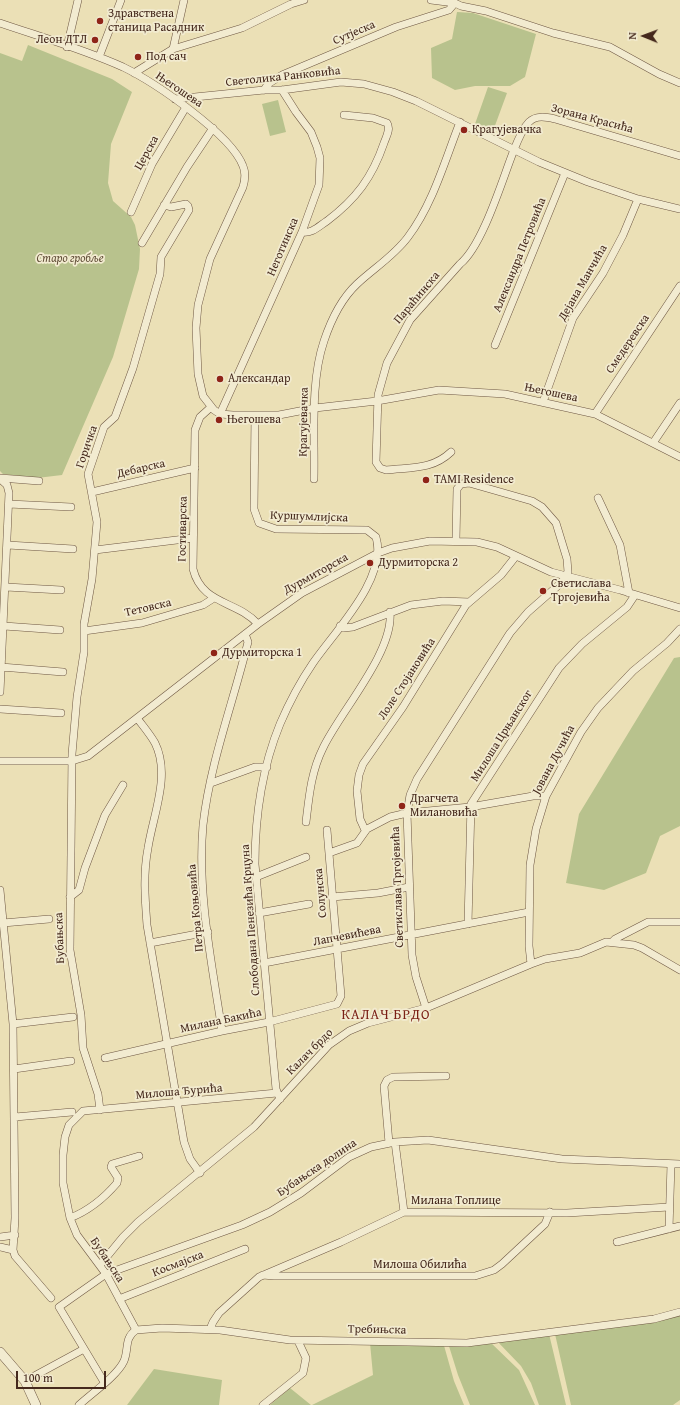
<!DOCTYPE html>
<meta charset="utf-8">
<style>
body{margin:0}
#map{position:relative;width:680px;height:1405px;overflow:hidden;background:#ebe0b6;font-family:"Gentium Book Plus",serif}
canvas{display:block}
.north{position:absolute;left:624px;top:16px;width:40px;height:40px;-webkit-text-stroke:3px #f2ebd0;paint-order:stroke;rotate:271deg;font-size:11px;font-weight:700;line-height:16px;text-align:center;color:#45291d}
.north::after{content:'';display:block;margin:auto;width:14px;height:18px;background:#45291d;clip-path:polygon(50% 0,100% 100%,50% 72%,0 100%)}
.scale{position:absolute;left:16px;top:1371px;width:90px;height:18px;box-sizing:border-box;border:2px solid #45291d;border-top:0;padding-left:5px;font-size:12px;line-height:14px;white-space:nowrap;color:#45291d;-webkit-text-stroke:3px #f2ebd0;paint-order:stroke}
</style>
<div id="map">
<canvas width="680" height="1405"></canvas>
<div class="north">N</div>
<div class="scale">100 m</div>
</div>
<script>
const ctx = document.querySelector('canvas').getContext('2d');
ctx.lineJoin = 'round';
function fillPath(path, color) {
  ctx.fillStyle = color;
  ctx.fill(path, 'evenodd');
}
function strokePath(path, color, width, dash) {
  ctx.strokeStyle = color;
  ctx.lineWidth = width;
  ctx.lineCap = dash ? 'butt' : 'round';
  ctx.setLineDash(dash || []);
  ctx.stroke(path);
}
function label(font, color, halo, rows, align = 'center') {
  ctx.font = font + ' "Gentium Book Plus",serif';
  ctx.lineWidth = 3.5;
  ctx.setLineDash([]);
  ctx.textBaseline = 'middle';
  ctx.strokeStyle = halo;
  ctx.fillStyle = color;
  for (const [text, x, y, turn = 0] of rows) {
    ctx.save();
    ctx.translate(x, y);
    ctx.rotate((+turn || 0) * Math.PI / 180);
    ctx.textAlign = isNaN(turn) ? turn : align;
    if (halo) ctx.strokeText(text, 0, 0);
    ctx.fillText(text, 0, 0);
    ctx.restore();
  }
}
const green = new Path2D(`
 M457,12l16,1 63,21 -11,43 -15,9h-35l-20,4 -23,-12 -1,-30 21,-9z
 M28,45l84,34 20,13 -21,52 -3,39 5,18 18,16 4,8 5,24 -1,20 -26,88 -51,118 -25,3 -34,-4 -3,-3v-418l22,8z
 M488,87l19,6 -14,38 -18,-7z
 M278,100l8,32 -16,4 -8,-32z
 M680,657v169l-20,10 -14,37 -42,17 -38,-7 13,-69 95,-156z
 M680,1316v84l-7,5h-102l-16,-71z
 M549,1334l17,71h-27l-8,-22 -10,-17 -25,-26z
 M489,1341l30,29 16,35h-65l-12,-30 -10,-32z
 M443,1342l11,39 10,24h-152l61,-30 -3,-32z
 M154,1369l68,11 -3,25h-92z
 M290,1388l21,17h-41z`);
const minor = new Path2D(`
 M431,0l24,3 6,3 25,5 67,22 57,14 49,27 21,9
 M0,23c41,14 83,26 123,44 31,15 108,67 120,99 3,7 2,14 0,21l-33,72 -12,46 -2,23 2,46 5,22 11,14 6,4 13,1h46l36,-7 62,-7 62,-11 66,4 90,20 85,43
 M67,47l11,-47
 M173,49l11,-49
 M99,57l22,-57
 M134,73l39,-24 69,-21 49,-24 13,-4
 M264,90l4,-6 14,-9 114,-48 53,-17 6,-7
 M175,99l89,-9h18l59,-8 23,2 29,8 23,9 123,61 49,20 50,17 42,10
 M131,212l21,-48 34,-57
 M302,232c10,2 17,-6 25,-11 29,-22 45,-43 57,-78 2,-6 7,-14 3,-20l-14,-5 -29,-3
 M142,243l45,-76 26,-39
 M495,345l70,-172
 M543,402l30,-84 30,-45 20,-38 15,-36
 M210,408l-10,9 -5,13 -2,139c9,36 43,31 65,55
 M220,414l82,-182 17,-47 1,-27 -3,-11 -6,-15 -15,-20 -14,-22
 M595,414l85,-128
 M255,415l-1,94 5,14 17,6 91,1 9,7c12,41 -41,94 -63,126 -13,19 -24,40 -33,61 -18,44 -25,93 -25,140l21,225 4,10
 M653,443l27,-40
 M451,452c-19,18 -40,15 -65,18l-6,-2 -4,-6 2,-67 9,-32 23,-43 50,-56c22,-18 41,-80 52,-109 4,-10 9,-25 17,-33 7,-7 17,-5 26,-3l125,37
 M0,478l39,3
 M0,479l7,6 2,8 -9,199
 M314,479c1,-43 -4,-97 10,-138 7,-21 17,-42 33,-57 17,-16 37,-28 51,-47 25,-33 37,-77 52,-115
 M92,492l103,-24
 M598,498l22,47 9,48
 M9,504l62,3
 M8,545l65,4
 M95,550l98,-12
 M6,587l55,3
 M4,626l56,4
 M340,626l4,2 9,-1 58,-22 32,-4 26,1
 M84,631l58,-8 61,-18 11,-7
 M1,667l62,5
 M0,709l61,4
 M137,718c6,8 13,16 18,25 16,32 -2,72 -7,105 -5,26 -3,51 -1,77l37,217 6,17 10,14
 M0,761h72l16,-5 170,-132 44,-31 76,-40 14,-5 38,-7 47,1 20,5 54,25 69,18 60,18
 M211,783l44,-16h12
 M306,822c3,-25 5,-50 17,-74 17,-36 71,-96 67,-136
 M365,830l-5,-11 -3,-28 2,-16 4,-11 40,-57 63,-102 35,-30 15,-19
 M329,853l28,-10 10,-14 23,-12 17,-4 63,-6 63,-11h13
 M256,877l50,-20
 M0,890l13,134 2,194 -2,32 2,6 36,42
 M70,897l9,-7 6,-22 20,-53 18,-30
 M332,897l46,-4 31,-6
 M259,913l50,-9
 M3,923l46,-4
 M468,924l3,-120 88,-136 23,-24 45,-37 8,-12
 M612,942l3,-3 33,-17h32
 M150,943l58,-11
 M264,963l265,-51
 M531,964l-2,-18 1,-81 6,-36 10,-33 35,-64 17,-24 35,-37 34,-28 13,-14
 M426,1008l-10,-31 -4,-22 -5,-142 3,-18 7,-16 93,-146 18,-21 33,-29 7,-11 -1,-13 -11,-36 -14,-16 -10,-6 -63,-18 -8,1 -4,5 -1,51
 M13,1024l60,-7
 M222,1031c-10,-67 -25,-138 -19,-206 7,-62 30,-122 45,-183l-3,-8
 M105,1058l117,-27 47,-9 68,-18 4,-8 -14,-166
 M14,1069l57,-8
 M100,1110l-2,-16 -15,-46 -2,-33 -11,-65 2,-196 5,-57 7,-45v-28l8,-45 5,-57 -9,-48 16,-47 11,-10 18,-49 27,-94 1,-17 28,-47 -1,-4 -2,-2 -15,3 -7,-2
 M15,1117l57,-5
 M395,1142l9,70
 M389,1143l-5,-57 3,-6 6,-3 53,-1
 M70,1218c18,-7 35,-21 47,-35l1,-5 -7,-11 1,-3 27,-8
 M669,1229l2,-65
 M0,1237l15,-2
 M617,1242l63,-16
 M0,1247l13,3
 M100,1265l23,-28 15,-15 116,-95 75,-82 20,-14 19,-8 58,-15 105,-44 14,-5 35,-6 26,-11 28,3 8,3 38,22
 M263,1275l11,1h201l19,-6 8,-6 43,-40 5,-12
 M119,1299l126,-50
 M210,1329l3,-7 6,-9 40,-36 82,-35 63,-30 163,1 102,-6
 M136,1330l-30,-56 -29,-39 -7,-17 -7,-35v-28l2,-18 4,-12 14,-14 194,-18
 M25,1381l59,-32
 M104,1382l-45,-75 47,-33 136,-49 28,-13 31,-19 48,-36 22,-10 24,-5 33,-2 134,19 118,5
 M79,1405c13,-12 38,-29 45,-44 5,-12 0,-23 12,-31l26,-2 58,2 70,10 177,3 187,-24 26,-7
 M263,1405l40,-32 3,-15 -8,-17`);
const tertiary = new Path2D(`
 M0,1352l25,29 11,24`);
const markers = [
 [100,21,4,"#8f2418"],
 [95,40,4,"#8f2418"],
 [138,57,4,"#8f2418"],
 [464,130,4,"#8f2418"],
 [220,379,4,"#8f2418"],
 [219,420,4,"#8f2418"],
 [426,480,4,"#8f2418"],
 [370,563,4,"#8f2418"],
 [543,591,4,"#8f2418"],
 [214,653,4,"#8f2418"],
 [402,806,4,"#8f2418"]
];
const poiNames = [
 ["Здравствена",108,14],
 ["станица Расадник",108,28],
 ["Леон ДТЛ",87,40,"right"],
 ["Под сач",146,57],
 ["Крагујевачка",472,130],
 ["Александар",228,379],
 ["Његошева",227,420],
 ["TAMI Residence",434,480],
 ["Дурмиторска 2",378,563],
 ["Светислава",551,584],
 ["Тргојевића",551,598],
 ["Дурмиторска 1",222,653],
 ["Драгчета",410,799],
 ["Милановића",410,813]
];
const streetNames = [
 ["Сутјеска",354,33,-23],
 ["Светолика Ранковића",283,77,-6],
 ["Његошева",179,90,34],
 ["Зорана Красића",592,119,15],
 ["Церска",147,153,-61],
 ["Неготинска",283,247,-67],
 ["Александра Петровића",520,255,-68],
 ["Дејана Манчића",583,283,-60],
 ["Параћинска",417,298,-50],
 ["Смедеревска",628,344,-56],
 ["Његошева",551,393,12],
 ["Крагујевачка",304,422,-89],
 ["Горичка",87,447,-71],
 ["Дебарска",141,469,-13],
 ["Куршумлијска",309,517,2],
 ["Гостиварска",183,529,-89],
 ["Дурмиторска",316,574,-29],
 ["Тетовска",148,608,-13],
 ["Лоле Стојановића",407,679,-57],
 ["Милоша Црњанског",502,736,-58],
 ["Јована Дучића",554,760,-62],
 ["Светислава Тргојевића",398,887,-92],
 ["Солунска",321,893,-95],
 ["Петра Коњовића",196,908,-95],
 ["Слободана Пенезића Крцуна",251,920,-94],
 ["Лапчевићева",347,936,-11],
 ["Бубањска",60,938,-92],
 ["Милана Бакића",221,1021,-12],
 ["Калач брдо",310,1052,-45],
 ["Милоша Ђурића",179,1092,-5],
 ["Бубањска долина",317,1168,-34],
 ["Милана Топлице",456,1201],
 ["Бубањска",107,1260,56],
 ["Космајска",178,1264,-21],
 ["Милоша Обилића",420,1265],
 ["Требињска",377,1330,1]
];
const parkNames = [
 ["Старо гробље",70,259]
];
const quarterNames = [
 ["КАЛАЧ БРДО",386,1015]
];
fillPath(green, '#b8c28d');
strokePath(minor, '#6e5743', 8);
strokePath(tertiary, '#6e5743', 10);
strokePath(minor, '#f2ebd0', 7);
strokePath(tertiary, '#f2ebd0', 9);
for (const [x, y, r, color] of markers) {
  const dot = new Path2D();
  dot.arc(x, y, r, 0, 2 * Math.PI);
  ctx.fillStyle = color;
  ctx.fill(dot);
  strokePath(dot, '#f2ebd0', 1.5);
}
label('12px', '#45291d', '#f2ebd0', poiNames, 'left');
label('12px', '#45291d', '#f2ebd0', streetNames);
label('italic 12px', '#624f39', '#f2ebd0', parkNames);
ctx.letterSpacing = '1px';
label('14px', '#7a1f14', '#f2ebd0', quarterNames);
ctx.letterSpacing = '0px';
</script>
